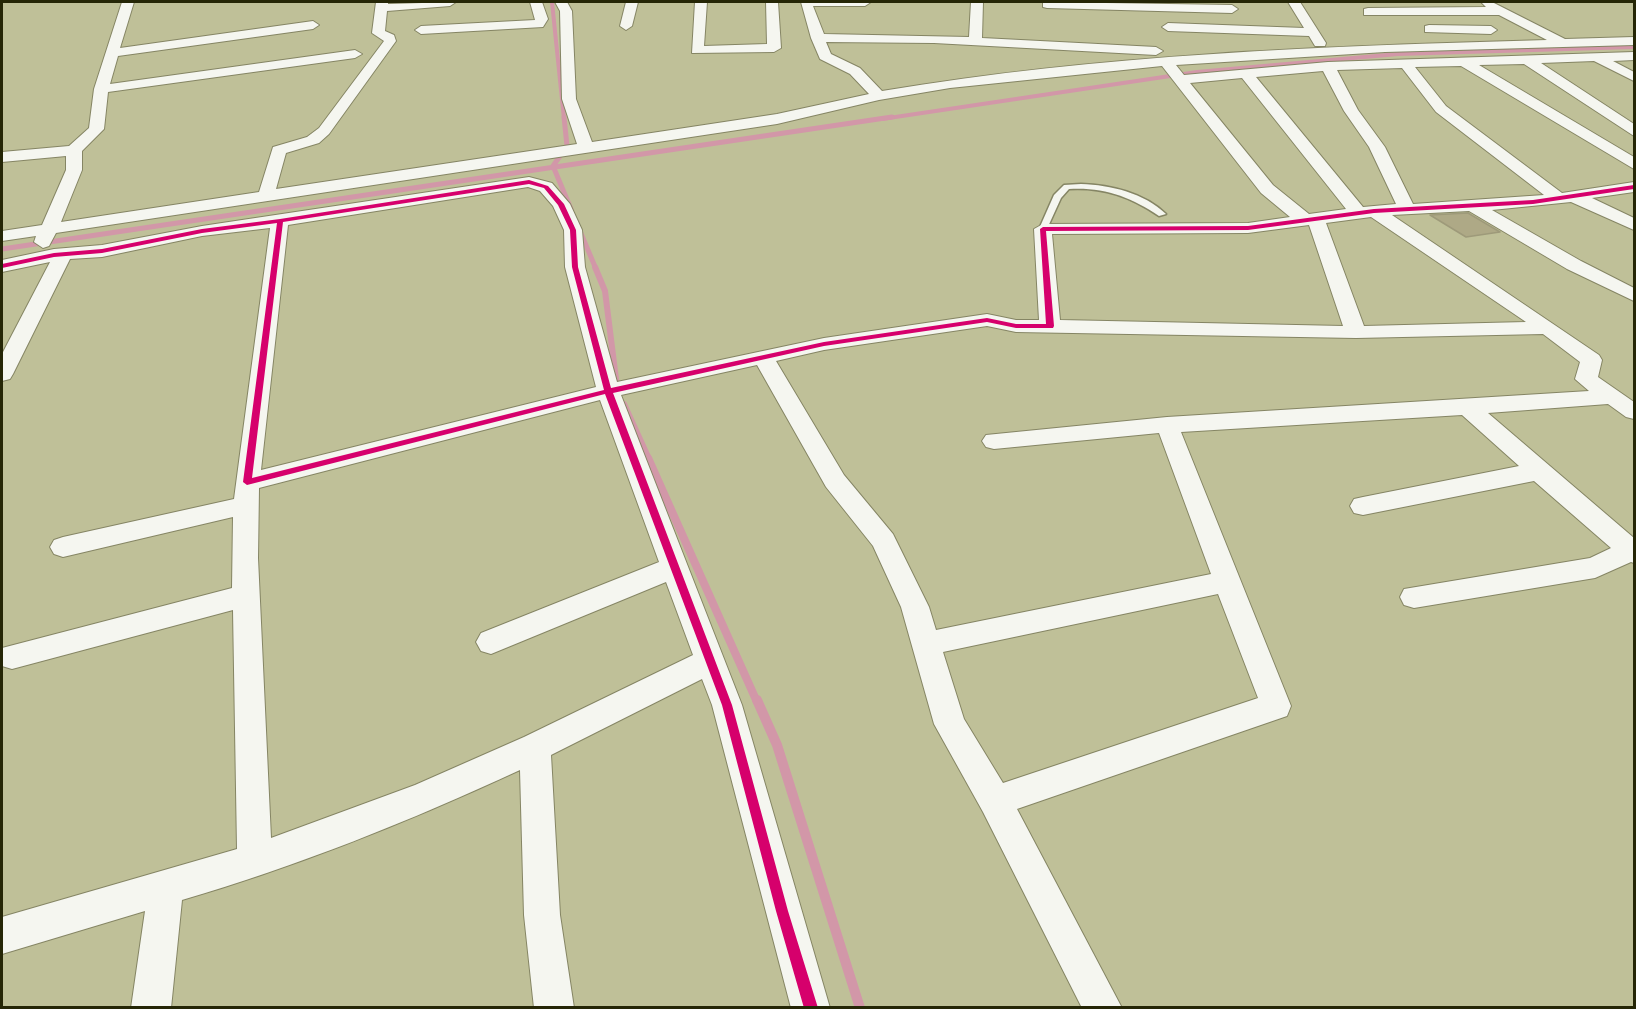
<!DOCTYPE html>
<style>
body{margin:0}
#map{position:relative;width:1636px;height:1009px;overflow:hidden;background:#bfc098;font-family:Poppins,sans-serif}
canvas{display:block}
.frame{position:absolute;inset:0;border:3px solid #252606;pointer-events:none}
</style>
<div id="map">
<canvas width="1636" height="1009"></canvas>
<div class="frame"></div>
</div>
<script>
const ctx = document.querySelector('canvas').getContext('2d');
ctx.lineJoin = 'round';
function strokePath(path, color, width, dash) {
  ctx.strokeStyle = color;
  ctx.lineWidth = width;
  ctx.lineCap = dash ? 'butt' : 'round';
  ctx.setLineDash(dash || []);
  ctx.stroke(path);
}
function fillPath(path, color) {
  ctx.fillStyle = color;
  ctx.fill(path, 'evenodd');
}
const streamFar4 = new Path2D(`
 M552,2l12,117
 M882,119l315,-47 201,-18 236,-7`);
const streamFar3 = new Path2D(`
 M553,166l14,-20 -3,-29
 M553,166l18,43
 M580,231l16,38
 M2,249l890,-132`);
const streamFar2 = new Path2D(`
 M595,267l10,24 12,96
 M624,404l25,55`);
const streamFar1 = new Path2D(`
 M648,458l109,244`);
const stream = new Path2D(`
 M757,700l20,45 83,263`);
const building = new Path2D(`
 M1468,213l32,19 -34,5 -36,-22z`);
const service = new Path2D(`
 M1081,184c30,1 63,9 85,30l-7,2c-28,-19 -55,-29 -90,-27l-8,9 -15,33h-6l-1,-2 15,-34 10,-10z`);
const minor = new Path2D(`
 M122,2h12l-14,46 193,-27 6,4 -6,4 -195,27 -8,28 245,-34 7,4 -7,4 -247,34 -4,37 -22,22v19l-21,52 198,-30 14,-45 34,-10 12,-9 65,-87 -12,-8 4,-31h12v2l68,-2 -6,4 -63,5 -2,20 9,4 2,6 -67,93 -10,9 -33,10 -10,36 301,-45 -15,-45 -2,-88 -5,-9h12l5,9 4,88 16,43 185,-28 92,-20 -19,-20 -30,-15 -9,-21 -10,-36h70l-6,4h-52l11,28 145,3 2,-35h12l-1,36 174,9 7,4 -7,4 -222,-12 -108,-1 5,12 29,14 22,23c219,-37 443,-45 665,-51l-48,-25h-135v-6l4,-1 118,-1 -5,-5h11l73,37 69,-2v8l-249,7 -209,13 8,10 144,-13 306,-10v8l-21,1 21,11v9l-40,-20 -53,2 93,61v12l-110,-72 -45,1 155,92v12l-173,-103 -46,1 31,39 116,87 72,-11v10l-42,6 42,20v12l-63,-28 -79,8 89,51 53,27v13l-67,-32 -98,-58 -77,4 207,140 3,5 -4,17 36,25v17l-8,-2 -18,-13 -120,9 146,125v25l-3,-1 -36,16 -181,30 -10,-3 -4,-8 4,-8 186,-31 21,-10 -77,-67 -171,34 -9,-2 -4,-7 4,-7 9,-2 156,-31 -57,-51 -281,17 110,274 -4,10 -270,93 105,199h-40l-99,-196 -49,-88 -33,-117 -28,-61 -47,-59 -69,-122 -136,30 121,310 88,303h-39l-79,-303 -10,-26 -151,76 9,160 14,93h-40l-10,-93 -4,-145c-110,51 -222,96 -338,130l-11,108h-40l14,-97 -143,43v-37l235,-68 -4,-239 -221,59 -10,-3v-18l230,-60 1,-71 -170,40 -9,-3 -4,-7 4,-7 9,-3 171,-38 36,-271 -68,8 -100,21 -32,2 -57,115 -3,5 -8,2v-27l48,-92 -48,10v-12l52,-11 48,-4 100,-19 327,-49 23,6 18,21 12,26 3,37 32,115 207,-44 163,-24 29,6h23l-5,-91 9,-5 205,-1 42,-6 -29,-24 -99,-127 -212,22 -71,12 -102,24 -721,109 -7,13 -6,2 -9,-6 2,-6 -34,5v-10l40,-6 24,-55v-14l-64,6v-10l67,-6 20,-18 5,-39zM1402,68l34,44 108,83 -131,9 -28,-57 -27,-37 -21,-40zM1323,71l21,40 25,36 27,57 -33,3 -107,-130zM1242,78l104,131 -37,5 -36,-29 -83,-102zM528,187l12,4 13,15 11,24 1,37 31,120 -335,83 27,-245zM1371,217l155,105 -162,4 -38,-103zM1309,225l34,101 -283,-6 -8,-86 196,-1zM987,326l29,6 340,6 187,-4 37,28 -5,17 14,12 -422,26 -181,18 -4,6 4,6 8,2 165,-16 52,141 -275,56 -7,-23 -36,-73 -49,-59 -68,-114 48,-11zM600,400l59,162 -178,71 -5,9 5,9 10,3 175,-72 27,73 -169,82 -109,48 -144,53 -13,-280 1,-70zM1218,594l40,104 -255,85 -39,-64 -21,-67z
 M530,2h12l6,17 -5,8 -122,7 -6,-4 6,-4 114,-6z
 M626,2h12l-6,24 -6,4 -6,-4z
 M695,2h12l-3,44 63,-2 -1,-42h12l3,46 -7,4 -82,1z
 M1043,2l189,3 6,4 -6,4 -185,-5 -4,-1z
 M1288,2h12l26,41 -1,3h-10l-6,-10 -141,-5 -6,-4 6,-4 136,5z
 M1429,25l62,1 6,4 -6,4 -66,-2v-6z`);
const cycleway = new Path2D(`
 M529,180l19,6 16,18 12,26 2,37 33,121 213,-46 163,-24 29,6h30l-6,-95 3,-2 205,-1 126,-17 159,-9 101,-15v4l-101,15 -159,9 -126,17 -202,1 8,95 -1,2h-37l-29,-6 -163,24 -211,47 119,312 56,206 30,97h-14l-28,-97 -54,-206 -117,-311 -358,91 -4,-3 34,-259 -75,10 -100,20 -48,4 -52,11v-4l52,-11 48,-4 100,-20 78,-10zM529,184l15,4 14,17 12,25 2,37 32,123 -352,88 31,-256z`);
strokePath(streamFar4, '#d297a8', 4);
strokePath(streamFar3, '#d297a8', 5);
strokePath(streamFar2, '#d297a8', 6);
strokePath(streamFar1, '#d297a8', 8);
strokePath(stream, '#d297a8', 10);
fillPath(building, '#aea986');
strokePath(building, '#9e9a7a', 1.5);
strokePath(service, '#858564', 3);
strokePath(minor, '#858564', 2);
fillPath(service, '#f5f6f0');
fillPath(minor, '#f5f6f0');
fillPath(cycleway, '#d6006c');
</script>
